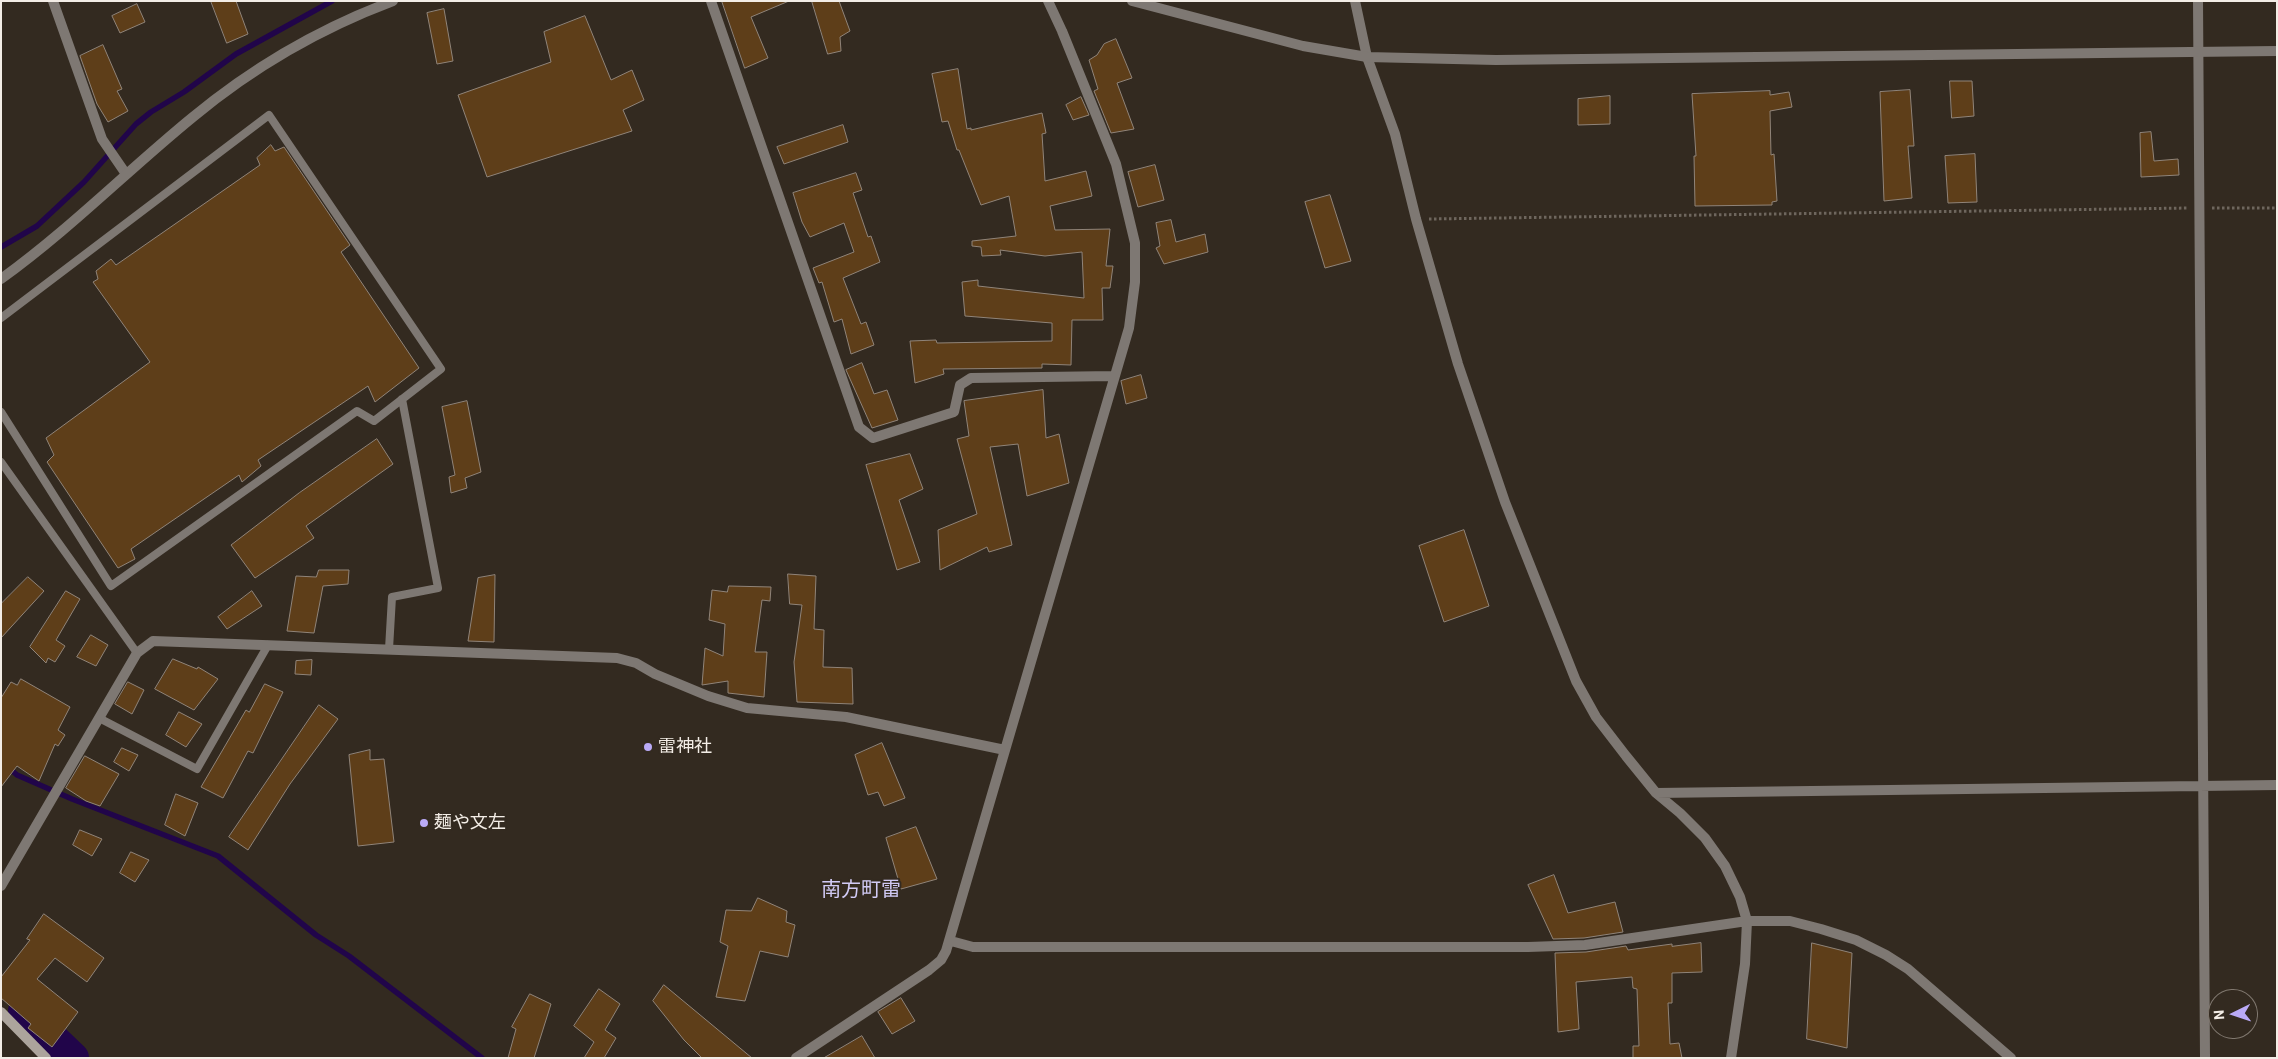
<!DOCTYPE html>
<meta charset="utf-8">
<style>
body{margin:0}
#map{position:relative;width:2278px;height:1059px;overflow:hidden;background:#332a20;font-family:Roboto,sans-serif}
canvas{display:block}
.frame{position:absolute;inset:0;border:2px solid #f3ede6;pointer-events:none}
.north{position:absolute;left:2208px;top:989px;width:50px;height:50px;box-sizing:border-box;background:#332a20;border:1px solid #80786f;border-radius:50%;rotate:266deg;font-size:14px;font-weight:700;line-height:20px;text-align:center;color:#f3ede6}
.north::after{content:'';display:block;margin:auto;width:18px;height:22px;background:#baaaf6;clip-path:polygon(50% 0,100% 100%,50% 72%,0 100%)}
</style>
<div id="map">
<canvas width="2278" height="1059"></canvas>
<div class="frame"></div>
<div class="north">N</div>
</div>
<script>
const ctx = document.querySelector('canvas').getContext('2d');
ctx.lineJoin = 'round';
function strokePath(path, color, width, dash) {
  ctx.strokeStyle = color;
  ctx.lineWidth = width;
  ctx.lineCap = dash ? 'butt' : 'round';
  ctx.setLineDash(dash || []);
  ctx.stroke(path);
}
function fillPath(path, color) {
  ctx.fillStyle = color;
  ctx.fill(path, 'evenodd');
}
function label(font, color, halo, rows, align = 'center') {
  ctx.font = font + ' Roboto,"Noto Sans JP",sans-serif';
  ctx.lineWidth = 4;
  ctx.setLineDash([]);
  ctx.textBaseline = 'middle';
  ctx.strokeStyle = halo;
  ctx.fillStyle = color;
  for (const [text, x, y, turn = 0] of rows) {
    ctx.save();
    ctx.translate(x, y);
    ctx.rotate((+turn || 0) * Math.PI / 180);
    ctx.textAlign = isNaN(turn) ? turn : align;
    if (halo) ctx.strokeText(text, 0, 0);
    ctx.fillText(text, 0, 0);
    ctx.restore();
  }
}
const stream = new Path2D(`
 M1,247l36,-21 47,-44 52,-58 15,-12 33,-20 52,-38 96,-53
 M9,768l8,7 55,24 146,57 98,79 33,21 133,102`);
const river = new Path2D(`
 M24,1011l49,47`);
const building = new Path2D(`
 M211,1h25l12,33 -21,9z
 M722,1h67l-38,16 17,41 -23,10z
 M812,1h27l11,30 -10,6 1,14 -13,3z
 M137,4l8,18 -25,11 -8,-17z
 M444,9l9,52 -16,3 -10,-51z
 M585,16l26,64 21,-10 12,30 -21,10 9,21 -145,46 -29,-82 93,-33 -7,-30z
 M1116,39l16,39 -15,5 17,46 -23,4 -17,-42 4,-2 -9,-29 8,-5 7,-11z
 M103,45l19,44 -5,2 11,20 -20,11 -11,-18 -17,-48z
 M958,69l9,60 4,-1v2l71,-17 4,20 -4,1 3,47 41,-10 6,25 -42,10 5,24 55,-1 -4,37h7l-3,22h-8l1,32h-31l-1,45 -29,-1v4l-99,1 1,5 -29,9 -5,-42 26,-1 1,3 115,-2v-18l-87,-7 -3,-34 16,-2v6l106,12 -2,-46 -37,4 -45,-6 1,5 -19,1 -1,-9 -9,-1v-5l44,-5 -7,-40 -28,9 -22,-55h-2l-9,-29 -6,1 -10,-48z
 M1950,81h22l2,35 -22,2z
 M1910,90l4,56h-6l4,52 -28,3 -4,-109z
 M1770,91v4l19,-3 3,15 -22,4 1,44 3,-1 3,47 -5,1v3l-77,1 -1,-50h2l-4,-62z
 M1610,96v28l-32,1v-26z
 M1081,97l8,18 -16,5 -7,-15z
 M843,125l5,17 -64,22 -7,-17z
 M2151,132l3,29 24,-2 1,16 -38,2 -1,-44z
 M271,145l4,6 9,-4 66,98 -9,7 78,116 -44,34 -7,-16 -110,74 3,6 -19,16 -3,-7 -108,74 4,10 -17,9 -71,-106 7,-7 -8,-17 104,-76 -57,-80 5,-3 -2,-8 15,-12 5,6 144,-100 -3,-7z
 M1975,154l2,48 -29,1 -3,-47z
 M1155,165l9,35 -26,7 -10,-35z
 M856,173l6,17 -9,3 15,44 3,-1 9,26 -37,16 18,46 5,-2 8,23 -23,9 -9,-35 -8,3 -12,-40 -3,1 -6,-15 41,-16 -10,-29 -34,14 -8,-15 -9,-29z
 M1330,195l21,66 -26,7 -20,-66z
 M1171,220l5,22 29,-8 3,18 -44,12 -8,-16 4,-2 -4,-23z
 M862,363l12,31 13,-4 11,30 -26,8 -26,-58z
 M1141,375l6,23 -21,6 -5,-23z
 M1043,390l3,48 13,-4 10,49 -42,13 -9,-52 -28,3 22,98 -23,7 -2,-5 -47,23 -2,-40 39,-16 -20,-75 12,-3 -5,-35z
 M467,401l14,71 -16,6 2,10 -16,5 -2,-16 6,-2 -13,-68z
 M377,439l16,25 -87,62 8,12 -59,40 -24,-33 68,-52z
 M910,454l13,35 -24,11 21,62 -23,8 -31,-105z
 M1464,530l25,76 -45,16 -25,-76z
 M319,570h30l-1,14 -25,2 -9,47 -27,-2 9,-55 20,1z
 M788,574l28,2 -2,53 10,1 -1,37 29,1 1,36 -56,-2 -3,-40 8,-57 -12,-1z
 M495,575l-1,67 -26,-1 10,-63z
 M28,577l16,14 -43,47v-34z
 M729,586l42,1 -1,14 -8,-1 -7,52h12l-3,45 -36,-4v-12l-26,4 3,-37 18,8 2,-32 -16,-4 3,-30 15,2z
 M66,591l14,8 -24,41 9,6 -10,16 -7,-4 -2,5 -16,-16z
 M252,591l10,15 -35,23 -9,-12z
 M91,635l17,10 -12,21 -19,-9z
 M173,659l24,10 1,-2 20,12 -24,31 -39,-21z
 M312,660l-1,15 -16,-1 1,-13z
 M21,679l49,28 -12,23 7,5 -7,11 -3,-2 -16,37 -22,-15 -16,21v-89l10,-16 6,3z
 M128,682l16,8 -12,24 -17,-10z
 M265,684l18,8 -30,61 -5,-2 -25,47 -22,-11 45,-77 3,2z
 M319,705l19,14 -48,65 -42,66 -19,-13z
 M179,712l23,12 -16,23 -20,-12z
 M882,743l23,55 -21,8 -6,-14 -10,3 -13,-40z
 M122,748l16,7 -9,16 -15,-9z
 M370,750v10l14,-1 10,83 -36,4 -9,-91z
 M85,756l34,18 -19,32 -14,-5 -20,-13z
 M176,794l22,9 -13,33 -20,-11z
 M916,827l21,52 -36,10 -15,-51z
 M80,830l22,9 -10,17 -19,-11z
 M131,852l18,8 -14,22 -15,-9z
 M1554,875l14,38 47,-11 8,30 -39,6 -31,1 -25,-54z
 M758,898l29,13 -1,11 9,3 -7,32 -28,-6 -15,50 -29,-4 12,-51 -8,-4 6,-32 25,1z
 M44,914l60,44 -17,24 -32,-24 -18,21 41,33 -26,35 -24,-19 3,-4 -30,-26v-21l29,-37 -3,-1z
 M1701,943l1,29 -30,1v30h-4l2,41 9,-1 3,15h-49v-12h6l-2,-57 -4,-1 -1,-11 -56,5 3,47 -21,3 -3,-79 31,-1 40,-6 2,4 44,-6v2z
 M1812,943l40,10 -5,95 -40,-9z
 M664,985l88,73h-50l-18,-18 -31,-39z
 M599,989l21,15 -15,26 11,8 -12,20h-20l10,-16 -20,-16z
 M530,994l21,10 -17,54h-26l8,-29 -4,-2z
 M901,998l14,23 -23,13 -14,-22z
 M862,1036l13,22h-51z`);
const path = new Path2D(`
 M2212,208h65
 M1429,219l759,-11`);
const service = new Path2D(`
 M1,318l268,-203 172,254 -67,52 -17,-10 -246,175 -110,-174
 M1,462l136,191
 M389,649l3,-52 46,-9 -36,-189
 M99,718l98,51 71,-124`);
const minor = new Path2D(`
 M53,1l49,138 24,35
 M711,1l148,426 14,11 81,-26 6,-27 11,-7 143,-2
 M1355,1l12,56 28,77 21,85 42,145 47,138 71,179 20,36 30,39 30,37 24,20 25,25 20,28 15,31 7,24 -2,43 -14,94
 M2198,1l7,1057
 M1656,793l621,-8
 M1,886l136,-233 16,-12 464,17 19,5 19,11 53,22 39,12 99,9 159,33
 M951,941l22,6h555l57,-2 162,-24h43l31,8 35,11 30,15 22,14 103,89
 M796,1058l133,-88 12,-10 5,-9 183,-623 6,-46v-39l-19,-79 -54,-133 -14,-30`);
const tertiary = new Path2D(`
 M1132,1l171,45 64,11 129,3 781,-9
 M1,279c68,-49 127,-109 192,-162 59,-49 128,-89 200,-116`);
const secondary = new Path2D(`
 M1,1012l45,46`);
const markers = [
 [648,747,5,"#baaaf6"],
 [424,823,5,"#baaaf6"]
];
const poiNames = [
 ["雷神社",658,747],
 ["麺や文左",434,823]
];
const quarterNames = [
 ["南方町雷",861,891]
];
strokePath(stream, '#21054a', 5.5);
strokePath(river, '#21054a', 32);
fillPath(building, '#5e3e19');
strokePath(building, '#908479', 1);
strokePath(path, '#6e665d', 3, [2.5, 2.5]);
strokePath(service, '#7e7873', 8);
strokePath(minor, '#7e7873', 10);
strokePath(tertiary, '#7e7873', 10);
strokePath(secondary, '#aca49c', 10);
for (const [x, y, r, color] of markers) {
  const dot = new Path2D();
  dot.arc(x, y, r, 0, 2 * Math.PI);
  ctx.fillStyle = color;
  ctx.fill(dot);
  strokePath(dot, '#332a20', 2);
}
label('18px', '#f3ede6', '#332a20', poiNames, 'left');
label('20px', '#d1caf5', '#332a20', quarterNames);
</script>
